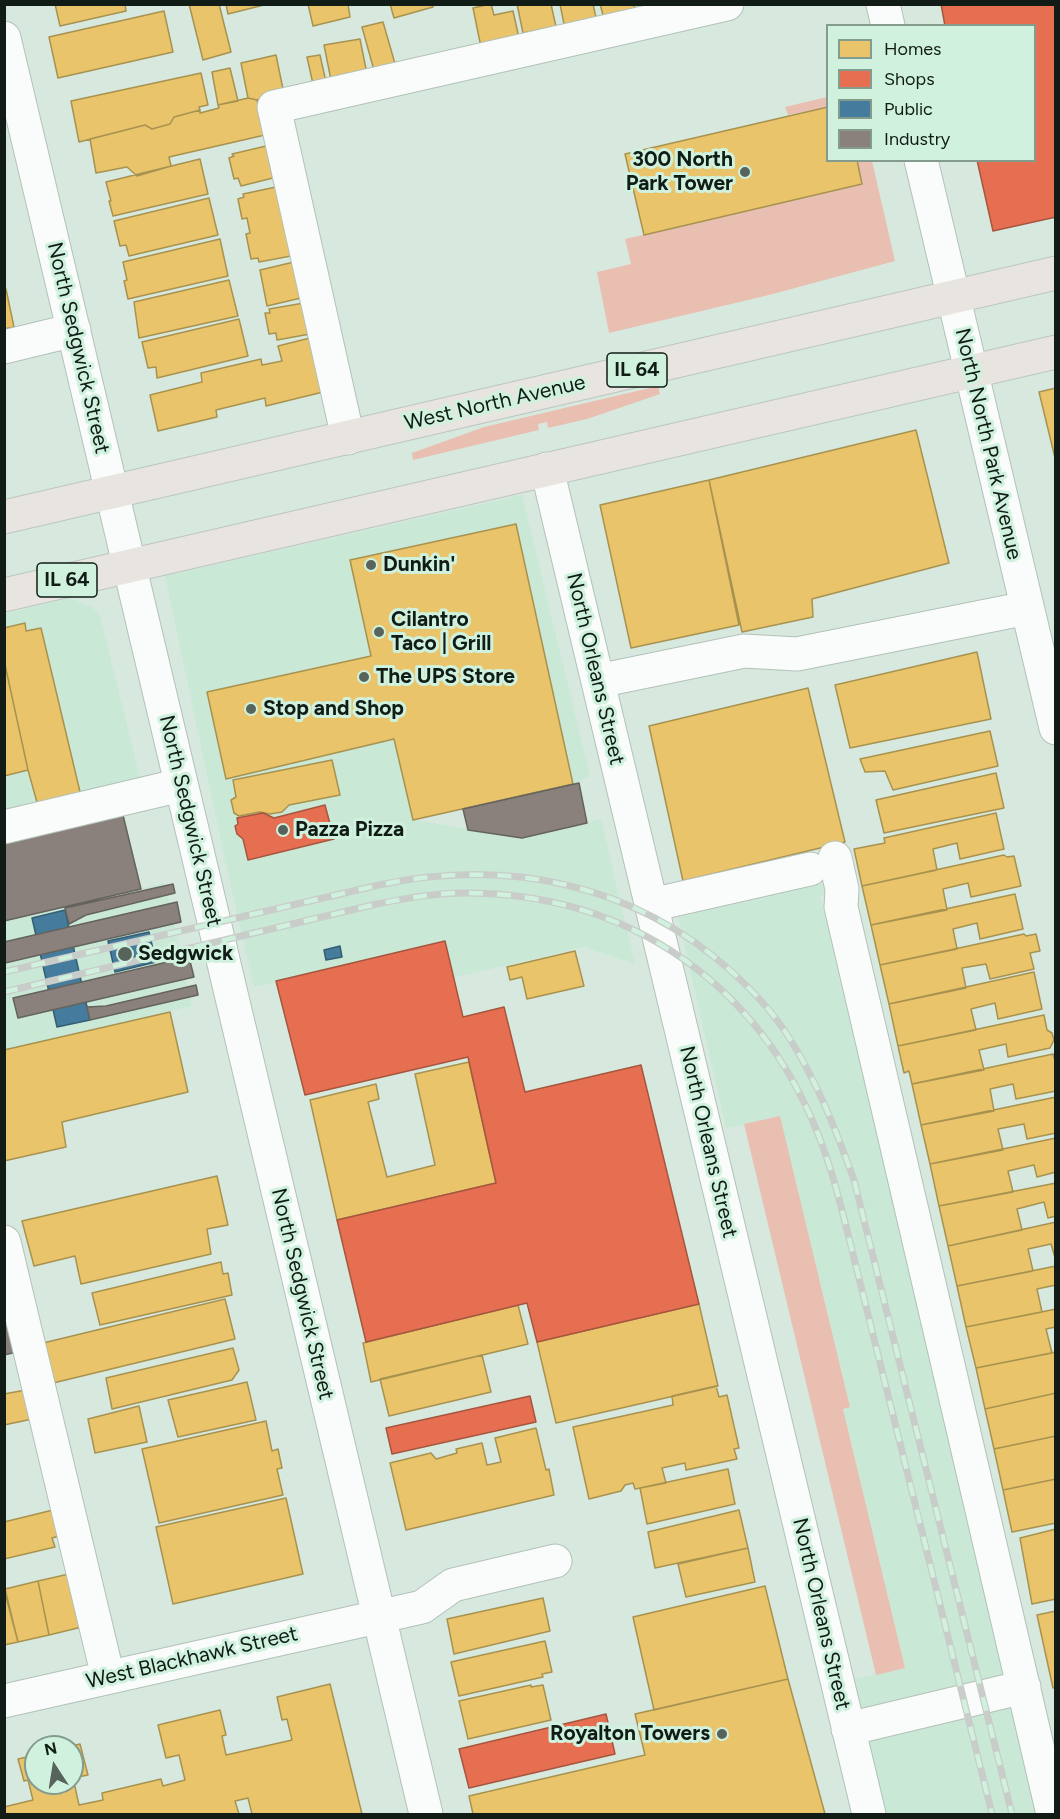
<!DOCTYPE html>
<style>
body{margin:0}
#map{position:relative;width:1060px;height:1819px;overflow:hidden;background:#d7e9de;font-family:Figtree,sans-serif}
canvas{display:block}
.frame{position:absolute;inset:0;border:6px solid #101c15;pointer-events:none}
.legend{position:absolute;left:826px;top:24px;width:210px;height:138px;box-sizing:border-box;background:#cff1dd;border:2px solid #839c8d;margin:0;padding:8px 10px;list-style:none;font-size:18px;color:#101c15}
.legend li{display:flex;align-items:center;gap:12px;height:30px}
.legend b{width:30px;border:2px solid #839c8d}
.north{position:absolute;left:24px;top:1735px;width:60px;height:60px;box-sizing:border-box;background:#cff1dd;border:2px solid #839c8d;border-radius:50%;rotate:348deg;font-size:16px;font-weight:700;line-height:24px;text-align:center;color:#101c15}
.north::after{content:'';display:block;margin:auto;width:21px;height:27px;background:#56645b;clip-path:polygon(50% 0,100% 100%,50% 72%,0 100%)}
</style>
<div id="map">
<canvas width="1060" height="1819"></canvas>
<div class="frame"></div>
<ul class="legend">
<li><b style="height:16px;background:#e9c46a"></b>Homes</li>
<li><b style="height:16px;background:#e76f51"></b>Shops</li>
<li><b style="height:16px;background:#457b9d"></b>Public</li>
<li><b style="height:16px;background:#8a817c"></b>Industry</li>
</ul>
<div class="north">N</div>
</div>
<script>
const ctx = document.querySelector('canvas').getContext('2d');
ctx.lineJoin = 'round';
function fillPath(path, color) {
  ctx.fillStyle = color;
  ctx.fill(path, 'evenodd');
}
function strokePath(path, color, width, dash) {
  ctx.strokeStyle = color;
  ctx.lineWidth = width;
  ctx.lineCap = dash ? 'butt' : 'round';
  ctx.setLineDash(dash || []);
  ctx.stroke(path);
}
function label(font, color, halo, rows, align = 'center') {
  ctx.font = font + ' Figtree,sans-serif';
  ctx.lineWidth = 6;
  ctx.setLineDash([]);
  ctx.textBaseline = 'middle';
  ctx.strokeStyle = halo;
  ctx.fillStyle = color;
  for (const [text, x, y, turn = 0] of rows) {
    ctx.save();
    ctx.translate(x, y);
    ctx.rotate((+turn || 0) * Math.PI / 180);
    ctx.textAlign = isNaN(turn) ? turn : align;
    if (halo) ctx.strokeText(text, 0, 0);
    ctx.fillText(text, 0, 0);
    ctx.restore();
  }
}
const built = new Path2D(`
 M522,495l68,281 -17,8 -158,36 107,18 79,-19 34,145 -51,-17 -131,31 -9,-37 -190,46 -28,-122 -61,-289z
 M69,598l22,8 9,10 44,178 -139,33 -1,-213z
 M165,883l27,123 -187,44 -1,-129z
 M826,883l3,11 -9,2 218,918h-152l-32,-135 51,-11 -62,-260 7,-2 -70,-290 -54,12 -48,-211z`);
const green = new Path2D(`
 M827,97v10l-39,8 -3,-8z
 M857,160l15,1 23,100 -126,34 -160,38 -12,-61 34,-8 -6,-25 237,-55z
 M658,386l2,8 -73,25 -39,9 -1,-6 -9,2 1,6 -126,30 -1,-7 72,-26z
 M780,1116l70,291 -7,2 62,259 -29,7 -132,-551z`);
const homes = new Path2D(`
 M55,4h70l1,7 -66,15z
 M189,4h30l12,48 -28,8z
 M226,4h37l1,1 -36,9z
 M308,4h40l2,13 -37,9z
 M390,4h43v3l-39,11z
 M491,4l3,11 19,-4 6,27 -38,9 -8,-39z
 M517,4h34l5,23 -33,6z
 M560,4h33l4,18 -32,7z
 M600,4h34l1,7 -31,8z
 M164,11l9,41 -115,26 -9,-41z
 M383,22l13,45 -21,7 -13,-47z
 M360,39l7,35 -36,6 -7,-35z
 M276,55l8,39 -27,6 -9,-2 -7,-35z
 M320,55l6,27 -13,2 -6,-27z
 M230,68l8,33 -20,4 -6,-33z
 M201,73l7,32 -9,2 1,3 -26,7 -4,7 -18,5 -7,-4 -66,17 -8,-41z
 M248,98l9,2 8,35 -96,22 2,9 -34,10 -10,-9 -31,6 -6,-34 55,-14 7,4 18,-5 4,-7 26,-7v3l19,-5 -1,-3z
 M828,107v53h29l5,24 -218,51 -19,-81z
 M266,146l7,32 -32,8 -3,-8 -4,1 -5,-21 5,-2 -2,-2z
 M200,159l8,35 -95,22 -4,-15h2l-5,-19z
 M276,187l15,69 -32,6 -1,-4 -7,1 -5,-25 4,-1 -3,-15 -5,1 -4,-20 6,-2 -1,-3z
 M209,198l9,37 -89,21 -3,-11 -6,1 -6,-25z
 M220,239l8,37 -100,23 -4,-18 3,-1 -4,-18z
 M294,262l7,36 -34,8 -7,-36z
 M229,280l9,36 -99,22 -5,-36z
 M4,289h2l8,38 -10,2z
 M304,303l6,31 -33,6 -1,-7 -7,1 -4,-21h5l-1,-4z
 M239,319l9,37 -91,22 -1,-11 -8,1 -6,-26z
 M310,338l13,54 -57,14 -1,-8 -49,12 1,7 -59,14 -8,-36 52,-13 -1,-9 60,-14 1,6 20,-4 -4,-15z
 M1056,388v74l-17,-70z
 M916,430l33,133 -137,36 1,18 -71,15 -33,-152z
 M709,480l30,145 -108,23 -31,-143z
 M516,524l57,260 -160,36 -19,-81 -168,40 -19,-87 164,-36 -21,-96z
 M25,623l1,8 15,-3 40,168 -43,10 -10,-36 -24,-110v-32z
 M977,652l14,67 -141,29 -15,-63z
 M4,660l24,110 -24,6z
 M808,688l37,154 -162,39 -34,-155z
 M990,731l8,35 -105,24 -8,-19 -20,1 -5,-13z
 M332,760l8,35 -51,10 -7,7 -12,2 -10,-2 -21,4 -5,-3 -3,-13 5,-3 -3,-17z
 M996,773l8,35 -120,25 -8,-33z
 M996,813l8,36 -44,10 -3,-16 -24,6 4,21 -75,16 -8,-37 31,-6 -1,-5z
 M1004,855l3,2 7,-1 7,30 -50,11 -3,-14 -25,6 4,21 -76,15 -9,-39z
 M1015,894l8,35 -43,10 -3,-16 -24,6 4,20 -77,16 -9,-40z
 M1024,934l2,2 10,-2 4,17 -10,2 4,16 -44,10 -4,-15 -24,4 4,20 -77,16 -9,-39z
 M575,951l9,35 -57,13 -5,-22 -12,3 -3,-13z
 M1034,972l8,37 -44,10 -3,-16 -24,6 5,21 -78,16 -9,-42z
 M170,1012l18,80 -126,30 4,25 -62,14v-111z
 M1044,1015l3,15 5,3 2,7 -4,8 -42,9 -2,-13 -27,6 5,20 -72,14 -3,-13 -5,2 -6,-27z
 M1053,1054l3,9v28l-40,8 -3,-15 -23,5 4,22 -73,14 -9,-41z
 M469,1062l27,121 -159,37 -27,-120 66,-16 3,15 -11,3 19,75 48,-12 -20,-91z
 M1056,1097v36l-29,6 -3,-15 -26,5 5,21 -73,14 -9,-39z
 M1056,1138v34l-19,5 -3,-12 -26,6 5,21 -74,14 -9,-42z
 M217,1176l11,49 -21,4 4,25 -130,30 -6,-28 -41,10 -12,-45z
 M1056,1183v33l-8,2 -4,-16 -27,7 5,21 -74,16 -9,-40z
 M1056,1222v39l-5,-17 -23,5 5,22 -76,15 -9,-40z
 M221,1262l2,12 5,-1 4,22 -132,30 -8,-32z
 M1056,1266v19l-19,4 5,23 -76,15 -9,-41z
 M225,1299l10,40 -186,45 -10,-40z
 M699,1304l19,82 -162,37 -19,-81z
 M518,1305l10,39 -157,38 -8,-39z
 M1056,1309v18l-10,2 6,24 -76,15 -10,-41z
 M233,1348l6,22 -7,10 -120,29 -6,-31z
 M1056,1352v41l-71,16 -9,-41z
 M482,1355l9,37 -102,24 -9,-37z
 M247,1382l9,38 -78,17 -10,-37z
 M716,1386l3,11 8,-2 12,53 -5,1 3,10 -51,11 -1,-7 -23,5 4,15 -31,6 -2,-6 -8,2 -4,6 -32,8 -16,-72 100,-22 -1,-9z
 M31,1389l6,29 -33,7v-31z
 M1056,1393v43l-62,13 -9,-40z
 M139,1406l8,36 -52,11 -7,-34z
 M266,1421l6,30 6,-2 4,19 -5,1 6,26 -124,28 -17,-74z
 M536,1428l10,42 3,-1 5,26 -148,35 -16,-67 41,-10 5,6 21,-6 -1,-4 26,-6 5,22 14,-3 -6,-24z
 M1056,1436v43l-53,11 -9,-41z
 M728,1469l7,35 -88,20 -7,-36z
 M1056,1479v44l-44,9 -9,-42z
 M286,1498l17,76 -130,30 -17,-77z
 M57,1509l6,26 -11,3 3,9 -51,12v-37z
 M739,1510l9,38 -93,20 -7,-36z
 M1056,1529v70l-24,5 -12,-66z
 M748,1548l7,34 -69,15 -8,-33z
 M69,1574l13,53 -33,8 -11,-54z
 M38,1581l11,54 -31,7 -13,-53z
 M765,1586l23,93 -134,31 -21,-93z
 M4,1589l14,53 -14,3z
 M543,1598l7,33 -96,23 -7,-35z
 M1056,1611v76l-3,1 -16,-73z
 M545,1641l7,31 -10,2 1,3 -84,19 -8,-34z
 M788,1679l37,135h-352l-4,-18 176,-41 -10,-41z
 M330,1684l32,130h-110l-4,-16 -13,3 4,13h-235v-7l29,-7 -5,-20 -4,1 -6,-22 18,-4v28h36v-36h-4l12,-3 8,31 -15,3 6,27 24,-5 -1,-7 59,-14 2,7 22,-6 -6,-25 -13,3 -8,-33 62,-15 6,25 -4,1 4,19 66,-15 -5,-21 -5,1 -5,-23z
 M531,1685v2l12,-2 8,35 -83,19 -9,-38z`);
const shops = new Path2D(`
 M941,4h115v213l-63,14 -16,-71h57v-134h-89z
 M325,805l9,34 -86,21 -5,-21 -6,-5 -2,-8 3,-2 -1,-6 26,-5 11,5z
 M445,941l18,76 41,-10 21,85 116,-27 58,239 -162,38 -10,-39 -161,39 -29,-122 159,-37 -28,-126 -163,38 -29,-114z
 M530,1396l6,26 -144,32 -6,-26z
 M606,1714l9,40 -146,34 -10,-39z`);
const public = new Path2D(`
 M65,910l25,110 -33,7 -25,-109z
 M149,932l7,30 -41,10 -7,-31z
 M340,946l2,11 -16,3 -2,-10z`);
const industry = new Path2D(`
 M579,783l8,40 -65,15 -54,-8 -5,-21z
 M122,811l19,78 -137,32v-83z
 M173,884l2,9 -89,22 -17,9 -4,-16z
 M177,902l4,20 -176,41 -1,-21z
 M189,957l5,20 -176,41 -5,-20z
 M196,985l2,10 -108,25 -3,-13 19,-1z
 M4,1311l13,41 -13,3z`);
const minor = new Path2D(`
 M883,4l5,22
 M4,38l422,1776
 M921,160l135,568
 M4,347l70,-17
 M348,438l-74,-331 453,-103
 M547,469l322,1345
 M598,681l146,-30 53,3 230,-46
 M4,827l177,-42
 M835,858l7,31 -1,18 212,907
 M651,905l159,-36
 M4,1242l104,435
 M4,1701l418,-94 31,-22 102,-24
 M848,1729l176,-42`);
const major = new Path2D(`
 M4,517l1052,-244
 M4,595l1052,-243`);
const rail = new Path2D(`
 M4,972l375,-87c128,-27 253,-2 352,86 21,19 42,41 57,65 30,47 47,92 66,144l158,634
 M4,992l373,-88c31,-6 62,-12 93,-11 161,2 289,92 348,241 14,35 23,72 32,108 14,55 27,110 41,165 34,136 67,271 101,407`);
const markers = [
 [745,172,6,"#56645b"],
 [371,565,6,"#56645b"],
 [379,632,6,"#56645b"],
 [364,677,6,"#56645b"],
 [251,709,6,"#56645b"],
 [283,830,6,"#56645b"],
 [125,954,8,"#56645b"],
 [722,1734,6,"#56645b"]
];
const shields = [
 [637,370,60],
 [67,580,60]
];
const shieldNames = [
 ["IL 64",637,370],
 ["IL 64",67,580]
];
const poiNames = [
 ["300 North",733,160,"right"],
 ["Park Tower",733,184,"right"],
 ["Dunkin'",383,565],
 ["Cilantro",391,620],
 ["Taco | Grill",391,644],
 ["The UPS Store",376,677],
 ["Stop and Shop",263,709],
 ["Pazza Pizza",295,830],
 ["Sedgwick",138,954],
 ["Royalton Towers",710,1734,"right"]
];
const streetNames = [
 ["North Sedgwick Street",78,348,77],
 ["West North Avenue",495,403,-13],
 ["North North Park Avenue",988,444,77],
 ["North Orleans Street",595,669,77],
 ["North Sedgwick Street",190,821,77],
 ["North Orleans Street",708,1142,77],
 ["North Sedgwick Street",302,1294,77],
 ["North Orleans Street",821,1614,77],
 ["West Blackhawk Street",192,1658,-13]
];
fillPath(built, '#c9e8d6');
fillPath(green, '#e9bfb1');
fillPath(homes, '#e9c46a');
strokePath(homes, '#a89250', 1.5);
fillPath(shops, '#e76f51');
strokePath(shops, '#a6563f', 1.5);
fillPath(public, '#457b9d');
strokePath(public, '#355e74', 1.5);
fillPath(industry, '#8a817c');
strokePath(industry, '#65635d', 1.5);
strokePath(minor, '#b3c1b9', 35);
strokePath(major, '#bcc5c0', 35);
strokePath(minor, '#f9fcfa', 33);
strokePath(major, '#e8e5e1', 33);
strokePath(rail, '#c9cdca', 7);
strokePath(rail, '#cff1dd', 4.5, [14]);
for (const [x, y, r, color] of markers) {
  const dot = new Path2D();
  dot.arc(x, y, r, 0, 2 * Math.PI);
  ctx.fillStyle = color;
  ctx.fill(dot);
  strokePath(dot, '#cff1dd', 2);
}
for (const [x, y, w] of shields) {
  const box = new Path2D();
  box.roundRect(x - w / 2, y - 17, w, 34, 4.5);
  ctx.fillStyle = '#cff1dd';
  ctx.fill(box);
  strokePath(box, '#101c15', 1.5);
}
label('bold 20px', '#101c15', null, shieldNames);
label('bold 21px', '#101c15', '#cff1dd', poiNames, 'left');
label('21px', '#101c15', '#cff1dd', streetNames);
</script>
